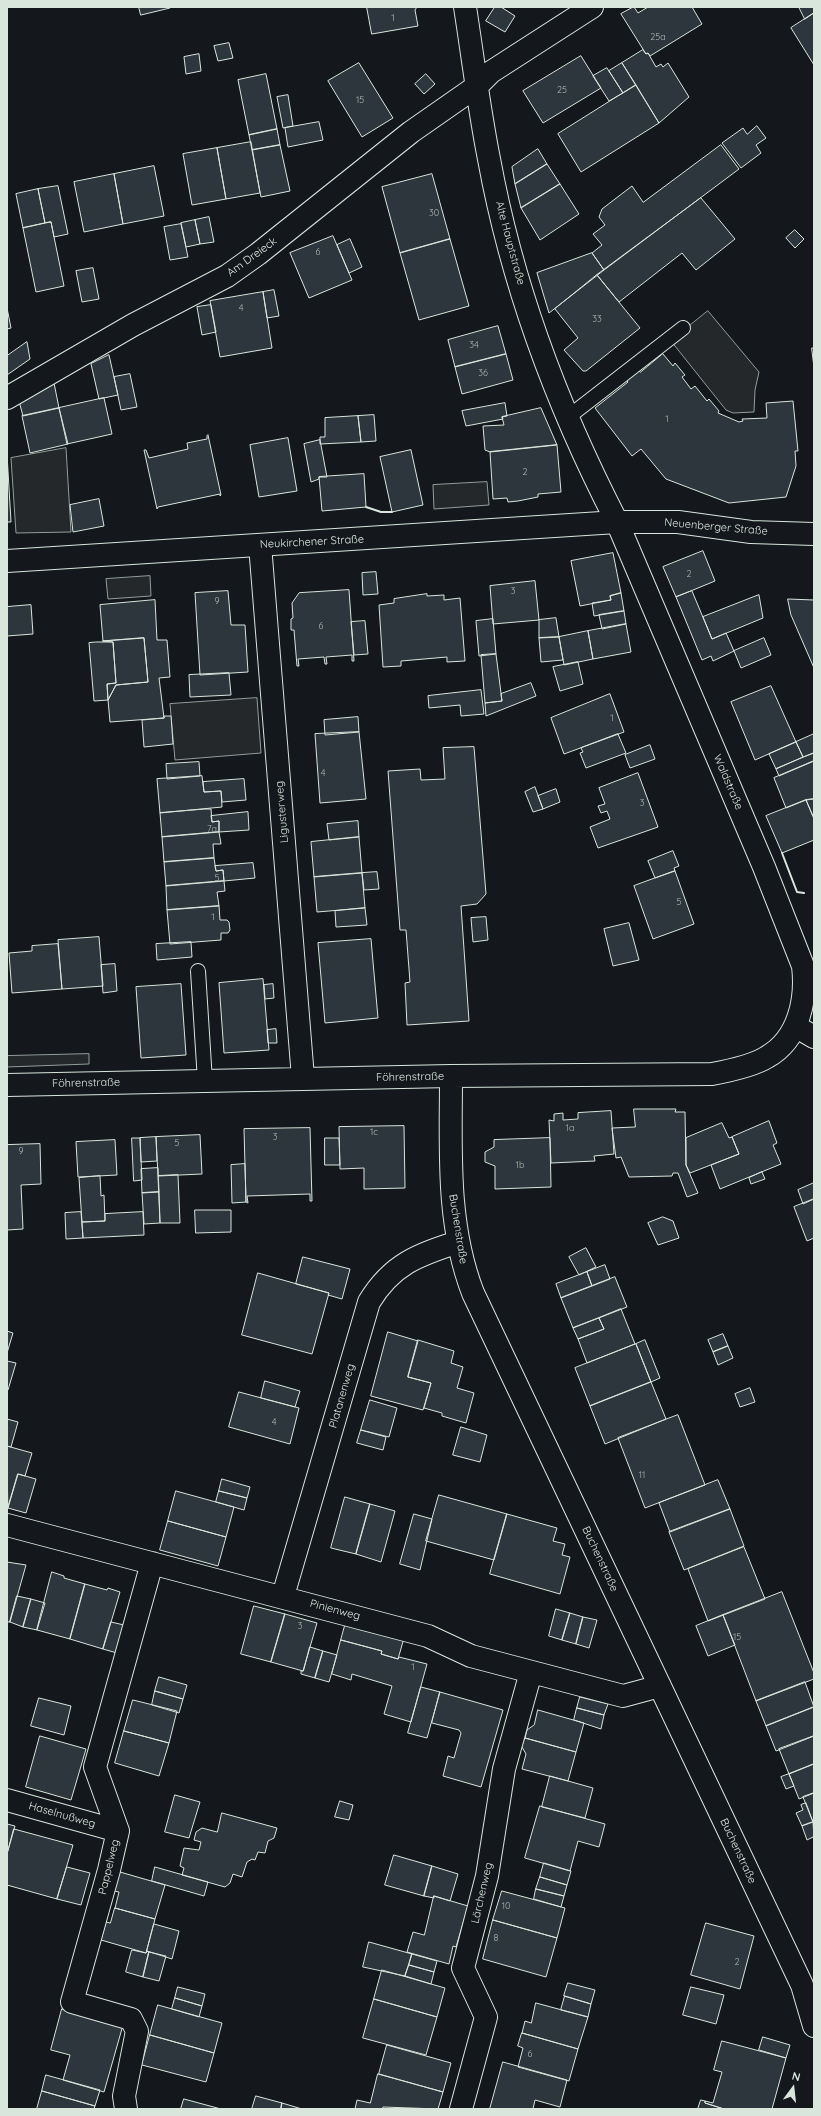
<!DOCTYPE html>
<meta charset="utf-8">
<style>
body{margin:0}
#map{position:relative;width:821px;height:2116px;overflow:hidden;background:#14181c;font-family:Quicksand,sans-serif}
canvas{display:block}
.frame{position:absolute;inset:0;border:8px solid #d8e6dc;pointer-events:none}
.north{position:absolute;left:773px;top:2068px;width:40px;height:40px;-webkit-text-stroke:3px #14181c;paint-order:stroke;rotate:15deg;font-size:11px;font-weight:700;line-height:16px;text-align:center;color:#d8e6dc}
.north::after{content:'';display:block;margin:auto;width:14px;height:18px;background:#d8e6dc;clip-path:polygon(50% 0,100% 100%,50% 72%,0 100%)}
</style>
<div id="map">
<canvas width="821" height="2116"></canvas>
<div class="frame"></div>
<div class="north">N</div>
</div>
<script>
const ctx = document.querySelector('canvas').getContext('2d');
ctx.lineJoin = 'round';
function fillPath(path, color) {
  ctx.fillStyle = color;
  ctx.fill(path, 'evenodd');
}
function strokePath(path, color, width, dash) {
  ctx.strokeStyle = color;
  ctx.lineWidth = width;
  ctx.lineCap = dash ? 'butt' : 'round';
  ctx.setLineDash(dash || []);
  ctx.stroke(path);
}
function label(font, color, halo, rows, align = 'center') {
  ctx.font = font + ' Quicksand,sans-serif';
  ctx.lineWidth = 3;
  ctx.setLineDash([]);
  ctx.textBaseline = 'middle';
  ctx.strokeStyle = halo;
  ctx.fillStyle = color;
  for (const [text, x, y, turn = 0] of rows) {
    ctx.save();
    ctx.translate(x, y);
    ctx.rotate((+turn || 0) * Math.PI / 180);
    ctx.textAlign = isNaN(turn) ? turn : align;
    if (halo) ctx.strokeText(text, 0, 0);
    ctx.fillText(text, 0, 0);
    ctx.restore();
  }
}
const parking = new Path2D(`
 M708,311l51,61 -4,18 -1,22 -21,1 -7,-3 -55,-69z
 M66,448l5,84 -55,1 -5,-75z
 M487,482l2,23 -55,4 -1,-24z
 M150,576l1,20 -43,3 -2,-20z
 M257,698l4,55 -86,7 -5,-56z
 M89,1054v10l-82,3v-11z`);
const building = new Path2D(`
 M139,7h31v1l-29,7z
 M367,7h50l-2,3 3,16 -46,8z
 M495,7h6l14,9 -10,16 -19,-11z
 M634,7l4,6 10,-6h44l10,17 -52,32 -2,-3 -2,1 -25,-40z
 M799,7h15v6l-9,6z
 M814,13v52l-23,-37z
 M229,43l4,15 -15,3 -4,-15z
 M643,50l3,4 2,-1 8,14 5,-3 2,3 5,-4 21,34 -30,26 -37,-60z
 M199,54l2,17 -15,3 -2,-17z
 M581,56l20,32 -58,35 -20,-32z
 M359,63l34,55 -31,19 -34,-56z
 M622,63l14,22 -13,8 -14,-22z
 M607,68l16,25 -14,8 -16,-25z
 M266,74l11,55 -28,6 -11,-55z
 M426,74l9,10 -11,10 -9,-10z
 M636,85l23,38 -78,49 -23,-38z
 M288,95l5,31 -10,2 -6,-31z
 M319,122l4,18 -35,7 -3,-19z
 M757,126l9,12 -10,7 5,8 -20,15 -19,-25 21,-15 4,6z
 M277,129l3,16 -28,5 -3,-15z
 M251,142l9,51 -34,6 -9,-51z
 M280,145l10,46 -29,6 -9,-47z
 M721,145l18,24 -135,101 -12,-17 10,-8 -9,-11 12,-9 -6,-8 3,-8 30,-23 11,16z
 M217,148l9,51 -34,6 -9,-51z
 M538,149l9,15 -32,20 -3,-17z
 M547,164l13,20 -39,24 -6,-24z
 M154,166l10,50 -41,8 -9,-50z
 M114,174l9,50 -39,8 -10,-50z
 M432,174l18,65 -50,14 -18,-66z
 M560,184l19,30 -39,26 -19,-32z
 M58,186l10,48 -14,3 -3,-15 -6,1 -7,-34z
 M38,189l7,34 -22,5 -7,-34z
 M701,198l34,41 -39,31 -14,-17 -63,49 -22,-27z
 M209,217l5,25 -14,2 -5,-24z
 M195,220l5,24 -14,3 -5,-24z
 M51,222l13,64 -28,6 -13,-64z
 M181,224l7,33 -18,3 -6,-33z
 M795,230l9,9 -9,9 -9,-10z
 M333,236l19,44 -43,18 -19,-45z
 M350,239l12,28 -13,6 -12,-28z
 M450,239l19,67 -50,14 -19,-67z
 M592,253l12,17 -55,43 -12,-40z
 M93,268l6,31 -17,3 -6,-31z
 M597,275l43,53 -54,43h-3l-19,-21 14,-12 -23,-29z
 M274,290l5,26 -12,2 -4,-26z
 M263,292l9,56 -52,9 -10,-56z
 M211,305l5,27 -14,3 -5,-28z
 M7,308l4,20 -4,1z
 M498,326l8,28 -51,13 -7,-27z
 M27,342l3,17 -23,16v-19z
 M812,348h2v19z
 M506,354l7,26 -51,14 -7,-27z
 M663,354l10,12 2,-3 10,12 -3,2 9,12 4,-3 12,15 2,-2 10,12 -1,2 21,9 4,-1 -1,-2 25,-1 -1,-15 27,-2 5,50h-3l1,15 -10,31 -57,6 -63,-24 -25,-30 -9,7 -37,-48 33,-26 -2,-2 12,-10 2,2z
 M109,355l9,40 -19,4 -8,-35z
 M130,374l7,33 -16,3 -7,-33z
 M54,383l5,25 -36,8 -4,-15z
 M104,398l8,36 -45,10 -8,-36z
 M505,403l2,13 -5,1 1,2 -37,7 -4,-15z
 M59,408l9,36 -38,9 -8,-37z
 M541,408l16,37 -67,7 -5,-2 -2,-24 21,-1 -2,-8z
 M374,415l2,26 -15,1 -3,-26z
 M358,416l3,26 -41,2v-7h5v-19z
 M208,435l13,60 -1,1v-2l-62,13 -1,2 -13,-59h2l3,8 39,-9 -1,-6 20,-4v-3z
 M288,438l9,53 -38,6 -9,-52z
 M320,440l7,37h-8v2l-8,3 -7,-38z
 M557,445l4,47 -23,2v3l-20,4 -10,1 -1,-4 -14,1 -3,-47z
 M411,450l12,55 -31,7 -12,-55z
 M7,454l4,68h-4z
 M364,474l2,33 -44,4 -3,-34z
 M99,499l5,27 -31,6 -3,-27z
 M703,551l12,30 -39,16 -13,-30z
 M613,553l8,40 -11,3 1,4 -31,6 -9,-45z
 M376,572l2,22 -15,1 -1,-22z
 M535,581l4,39 -46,4 -3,-38z
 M349,590l5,71h-2v-6l-26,2 1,7h-2l-1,-7 -26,2 1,7h-2l-3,-36h-3v-11l2,-1 -1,-15 7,-10z
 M228,591l3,34h14l3,47 -48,3 -5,-82z
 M692,591l20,48 14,-6 8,18 -21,10 -2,-5 -9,4 -26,-63z
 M621,593l3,18 -30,5 -2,-13 19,-3 -1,-4z
 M427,594v2l17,-1v5l16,-2 5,63 -18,1v-5l-46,4v5l-18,1 -4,-62 15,-2v-4z
 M759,595l4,23 -51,21 -9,-22z
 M788,599l26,1v68l-23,-53z
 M155,600l2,40h10l3,37 -11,1 5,40 -54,4 -2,-22 8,-15 32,-3 -4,-44 -41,3 -3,-36z
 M31,605l2,29 -26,2v-29z
 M624,611l2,13 -24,5 -3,-14z
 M556,618l3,19 -20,1v-18z
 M493,619l3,35 -17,2 -3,-35z
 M365,621l3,33 -14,1 -3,-33z
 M626,624l5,28 -38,7 -5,-28z
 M588,631l5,28 -29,6 -5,-28z
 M559,637l4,23 -22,2 -2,-24z
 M144,638l4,44 -32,3 -8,15 -1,-16 9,-1 -3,-41 -10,-1z
 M764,638l7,17 -30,13 -7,-17z
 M96,642h17l3,41 -9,1 1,16 -14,1 -5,-58z
 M496,654l6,47 -17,2 -4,-48z
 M578,662l5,22 -23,7 -7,-24z
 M229,673l2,22 -41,2 -1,-22z
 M531,683l5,13 -50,20 -1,-13 17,-2 -1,-7z
 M771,686l25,56 -41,18 -24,-58z
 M481,690l3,24 -23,2 -1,-11 -31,3 -1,-12z
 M610,694l14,38 -60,22 -13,-36z
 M164,716h7l2,28 -29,3 -2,-27 22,-2z
 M358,717l1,15 -34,3 -1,-15z
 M359,732l7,67 -46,4 -5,-69z
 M618,734l8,19 -40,15 -6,-15 3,-1 -2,-4z
 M814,734v19l-11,4 -7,-15z
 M796,742l7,15 -27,12 -7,-15z
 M650,745l5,14 -25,9 -5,-13z
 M474,747l12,147 -9,10 -16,2 8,115 -62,4 -2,-42 5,-1 -4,-52h-6l-12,-159 32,-2 1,11 24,-1 -2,-31z
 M814,753v8l-35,15 -3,-7z
 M814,761v38l-8,1 -20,8 -12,-30z
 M199,762l1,14 -33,3 -1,-15z
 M638,773l20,54 -60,21 -8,-21 20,-8 -3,-8 -6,2 -3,-7 7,-2 -6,-16z
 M202,776l2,16 17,-1 1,16 -62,6 -3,-34z
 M244,779l2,21 -24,2 -1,-11 -17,1 -1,-10z
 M535,787l8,22 -10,3 -8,-20z
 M556,789l4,13 -17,7 -5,-13z
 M814,799v17h-1l-7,-16z
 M806,800l8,19v21l-32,13 -16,-37z
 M205,809h6l1,13 7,-1v11l-57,5 -2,-24z
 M248,812l1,18 -30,2v-11l-7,1 -1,-6z
 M358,821l1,16 -30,3 -2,-16z
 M219,832l2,12h-8l1,14 -50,4 -2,-25z
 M359,837l3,36 -48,4 -3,-35z
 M673,851l6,15 -5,2 1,3 -20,7 -7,-17z
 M214,858l2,13 7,-1 1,11 -58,5 -2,-24z
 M253,863l2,15 -31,3 -1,-11 -7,1 -1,-5z
 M675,871l19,53 -41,15 -19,-53z
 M377,872l2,17 -15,1 -2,-17z
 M362,873l3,35 -48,4 -3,-35z
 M224,881l1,10 -8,1 2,14 -52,4 -1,-24z
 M219,906l1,14h7l2,2 1,8 -2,3h-7v7l-51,4 -3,-34z
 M365,908l2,17 -31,2 -1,-16z
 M486,917l2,23 -15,2 -2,-24z
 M629,923l10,37 -26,6 -9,-37z
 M99,937l4,49 -41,3 -4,-49z
 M371,939l7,79 -53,5 -7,-80z
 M191,942l1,15 -35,3 -1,-16z
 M58,944l4,45 -50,4 -3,-40 23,-2v-5z
 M115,964l2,27 -14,2 -2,-28z
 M263,979l6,71 -45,3 -5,-70z
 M181,984l5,71 -45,3 -5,-71z
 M273,984l1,14 -9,1 -1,-14z
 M276,1029l1,14h-9l-1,-13z
 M634,1109h42l-1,3h10l1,53 12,28 -11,4 -9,-24h-5l-1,3 -43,1 -8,-20 -5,1 -4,-30 23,-1z
 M611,1111l3,43 -20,2 1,5 -44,2 -2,-43 5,1v-7l9,-1v7l15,-1v-6z
 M769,1121l8,22 -4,2 8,19 -61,25 -9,-24 28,-11 -7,-17z
 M722,1123l7,15 3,-1 7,17 -49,19 -4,-8v-27z
 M404,1126l1,62 -41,1v-21l-24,1 -1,-42z
 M310,1128l2,73h-2v-7l-63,2 1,7 -2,-1 -2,-73z
 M200,1135l2,39 -44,2 -2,-39z
 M156,1137l1,24 -16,1 -1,-24z
 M132,1138h8l2,42 -8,1z
 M325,1138h14l1,27h-15z
 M550,1138l1,49 -56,2v-23l-10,-4v-10l9,-5v-7z
 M115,1140l2,35 -39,2 -2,-35z
 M40,1144l1,40 -20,1 2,44 -16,1v-85z
 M245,1164l1,38 -14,1 -1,-38z
 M158,1168l1,24 -17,1 -1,-24z
 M762,1172l3,7 -14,5 -2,-6z
 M178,1175l2,48h-20l-2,-47z
 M100,1176l1,20 3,-1 1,26 -23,1 -3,-44z
 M814,1183v16l-11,5 -5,-14z
 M159,1192l1,31 -16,1 -2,-31z
 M814,1199v39l-7,3 -13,-34z
 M195,1210h36v22l-35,1z
 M81,1212l2,26 -17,1 -1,-26z
 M143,1212l1,23 -61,3 -1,-16 23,-1v-7z
 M663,1217l10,4 6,17 -21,7 -10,-22z
 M586,1248l10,19 -17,8 -10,-18z
 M303,1257l47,12 -8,30 -14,-4 1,-2 -33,-9z
 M605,1265l5,14 -18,7 -5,-14z
 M587,1272l5,14 -31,12 -5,-14z
 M258,1273l71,20 -17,61 -70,-19z
 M615,1277l12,30 -54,21 -12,-30z
 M621,1309l14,35 -48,19 -9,-24 26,-10 -5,-11z
 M599,1318l5,11 -26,10 -5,-11z
 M7,1331l6,2 -6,20z
 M388,1332l30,9 -10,36 23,6 -8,27 -52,-14z
 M723,1334l5,12 -15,6 -5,-12z
 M418,1340l36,11 -3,12 12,4 -6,21 17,5 -8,30 -24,-7v-3l-18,-5 7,-25 -23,-6z
 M645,1340l15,38 -9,4 -15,-38z
 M636,1344l15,38 -61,24 -15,-38z
 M728,1346l5,12 -15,7 -5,-13z
 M7,1361l9,2 -8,27h-1z
 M265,1381l35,10 -5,16 -34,-9z
 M651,1382l15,37 -61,25 -15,-38z
 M750,1388l5,14 -15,5 -5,-13z
 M239,1392l60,16 -9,36 -61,-17z
 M370,1400l27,8 -8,29 -28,-7z
 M678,1415l27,70 -60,23 -27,-70z
 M7,1419l11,3 -7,25 -4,-1z
 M461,1427l26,8 -7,27 -27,-7z
 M361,1430l25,7 -3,13 -26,-7z
 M7,1446l25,7 -7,23 -7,-2 -10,34z
 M18,1474l18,5 -10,34 -18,-5z
 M222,1479l28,8 -3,11 -28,-7z
 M718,1480l12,29 -60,23 -11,-29z
 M176,1491l58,16 -8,30 -58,-16z
 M219,1491l28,7 -3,12 -28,-8z
 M439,1495l68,19 -13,46 -68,-19z
 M345,1497l25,7 -14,50 -25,-6z
 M370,1504l25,7 -14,51 -25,-8z
 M730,1509l14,37 -60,24 -15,-38z
 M414,1514l18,5 -12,51 -20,-6z
 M507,1514l50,14 -4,13 12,3 -3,11 8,2 -10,37 -70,-20z
 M168,1521l58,16 -8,29 -58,-16z
 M744,1547l21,52 -57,22 -20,-52z
 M7,1562l19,3 -16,57h-3z
 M52,1572l12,4v2l21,6 -15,55 -33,-9z
 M85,1584l22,6 1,-2 12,4 -17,57 -33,-10z
 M782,1592l32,81v6l-58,22 -33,-86z
 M17,1596l14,3 -8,28 -13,-5z
 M31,1599l14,4 -8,27 -14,-3z
 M254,1606l31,8 -14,48 -30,-8z
 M556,1609l14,4 -8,27 -13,-4z
 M570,1613l13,4 -7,27 -14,-4z
 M285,1614l32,9 -14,48 -32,-9z
 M723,1615l12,30 -27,11 -12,-30z
 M583,1617l14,3 -8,28 -13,-4z
 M111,1622l13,3 -7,28 -14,-4z
 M346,1622l58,16 -6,21 -17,-5 1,-3 -41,-11z
 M341,1640l41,11 -1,3 17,5 1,-2 28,7 -16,58 -27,-8 8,-28 -40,-12 -1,6 -19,-6z
 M310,1647l13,4 -8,27 -14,-4v-3h2z
 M323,1651l14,4 -8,27 -14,-4z
 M159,1677l28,8 -4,14 -28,-8z
 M805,1682l9,25 -48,19 -10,-25z
 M421,1687l19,5 -13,46 -19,-5z
 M155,1691l28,8 -4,14 -27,-8z
 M440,1692l63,18 -22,77 -38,-11 5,-20 6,2 7,-25 -2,-3 -27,-7z
 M580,1697l28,7 -4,11 -27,-7z
 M39,1698l32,8 -7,29 -33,-9z
 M133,1700l44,11 -8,32 -45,-12z
 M814,1707v29l-38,15 -10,-25z
 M577,1708l27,7 -3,14 -27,-9z
 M538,1710l46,13 -8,29 -51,-14 2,-8 7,-5z
 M124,1731l45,12 -10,33 -44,-13z
 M40,1736l46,13 -15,51 -45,-13z
 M814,1736v28l-25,10 -10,-25z
 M525,1738l51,14 -8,29 -46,-12 4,-15 -4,-7z
 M814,1764v29l-15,6 -10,-25z
 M789,1774l5,12 -8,3 -5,-12z
 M550,1776l43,12 -8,30 -43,-11z
 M814,1793v29h-1l-10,-25z
 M175,1795l25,7 -11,36 -24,-6z
 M340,1801l13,4 -4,15 -14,-3z
 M806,1803l7,19 -11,4 -6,-13 7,-3 -2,-5z
 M540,1806l65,18 -6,23 -21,-6 -8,30 -45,-13z
 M222,1813l55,15 -3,10 -6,3 -3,12 -7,-1 -3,8 -3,-1 -5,3 -5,15 -9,-3 -3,9 -5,4 -43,-12 2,-7 -4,-2 4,-18 15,2 2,-8 -7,-2 2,-8 6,-4 15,4z
 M813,1822l1,17 -1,-2 -6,3 -5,-14z
 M7,1824l8,2 -8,28z
 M14,1829l59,16 -16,54 -50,-14v-31z
 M394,1855l38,11 -8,30 -39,-11z
 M544,1863l27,8 -4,14 -27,-8z
 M432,1866l26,8 -8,27 -16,-5v2l-10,-2z
 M67,1867l23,6 -9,32 -24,-6z
 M155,1867l53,15 -4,14 -52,-15z
 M120,1872l45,13 -10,34 -40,-11 4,-16 -5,-1z
 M540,1877l27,8 -3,11 -28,-7z
 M536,1889l28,7 -3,11 -27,-8z
 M502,1891l63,17 -8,30 -64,-18z
 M434,1896l34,10 -12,41 -3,-1 -4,18 -42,-12 6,-20 11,3z
 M115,1908l40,11 -9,34 -45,-13 5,-18 4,1z
 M493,1920l64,18 -11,39 -63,-18z
 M706,1923l48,13 -14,53 -49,-14z
 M154,1924l25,7 -7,28 -25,-8z
 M369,1942l43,12 -7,22 -42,-9z
 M132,1950l14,3 1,-2 2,1 -6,25 -17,-5z
 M149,1952l17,4 -7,25 -16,-4z
 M412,1954l25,7 -3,11 -25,-7z
 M409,1965l25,7 -3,12 -26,-8z
 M382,1970l63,18 -8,29 -63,-18z
 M568,1983l27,7 -4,14 -27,-8z
 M178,1987l27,7 -3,12 -27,-8z
 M691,1987l33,8 -8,29 -33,-9z
 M565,1996l26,8 -3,13 -27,-7z
 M175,1998l27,8 -3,11 -27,-8z
 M374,1999l63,18 -11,38 -63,-17z
 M536,2003l52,14 -10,32 -56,-16 3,-12 6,2z
 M158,2005l64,18 -8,30 -64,-18z
 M62,2009l61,16 -19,67 -41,-12 7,-25 -19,-5z
 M522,2033l56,16 -9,32 -51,-14 5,-19 -5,-2z
 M150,2035l64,18 -8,29 -64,-17z
 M763,2037l27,8 -4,13 -27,-8z
 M722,2041l64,17 -14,51h-48l-19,-6v-2l8,2 9,-31 -8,-2z
 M387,2045l64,18 -8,29 -64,-18z
 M503,2062l64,18 -7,27 -25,-7 -2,9h-43z
 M378,2074l65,18 -5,17 -55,-2 -1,2h-27l2,-9 13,3z
 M46,2075l54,15 -5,16 -53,-15z
 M42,2091l53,15 -1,3h-57z
 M256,2096l26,7 -1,6h-29z
 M184,2099l37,10h-40z
 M701,2100l4,1v2l19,6h-26z
 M282,2103l20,6h-21z`);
const service = new Path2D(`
 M567,418l116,-90
 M198,971l7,110`);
const minor = new Path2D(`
 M7,398l126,-73 94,-49 31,-22 153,-122 66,-46 14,-14 101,-65
 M260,545l43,533
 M795,1026l19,11
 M451,1076c0,73 -5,147 22,217l329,692 12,41
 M7,1085l444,-9 261,-2c16,-3 41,-8 55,-17 32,-18 40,-58 36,-91l-39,-99 -147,-345c-59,-114 -105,-237 -128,-363 -10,-50 -16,-101 -24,-152
 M7,1525l421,111 43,20 152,40 37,-10
 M283,1596l86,-294c23,-38 49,-47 89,-60
 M7,1800l111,31
 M126,2109l-2,-13 13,-65 -6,-12 -59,-17 37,-132 9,-39 -23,-64 57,-204
 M461,2109l25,-92 -23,-49 24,-92 17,-107 27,-97`);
const tertiary = new Path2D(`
 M7,561l610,-39h61l73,10 63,2`);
const wall = new Path2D(`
 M366,507l15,5h11
 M782,853l15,39 7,1`);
const numberNames = [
 ["1",393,18],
 ["25a",658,37],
 ["25",562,90],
 ["15",360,100],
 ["30",434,213],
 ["6",318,252],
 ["4",241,308],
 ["33",597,319],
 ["34",474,345],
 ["36",483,373],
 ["1",667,419],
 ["2",525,472],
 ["2",689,574],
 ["3",513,591],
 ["9",217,601],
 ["6",321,626],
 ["1",612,718],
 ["4",323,773],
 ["3",642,803],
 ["7a",212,829],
 ["5",217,878],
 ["5",679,902],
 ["1",213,917],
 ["1a",570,1128],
 ["1c",374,1132],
 ["3",275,1137],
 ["5",177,1143],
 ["9",21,1151],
 ["1b",520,1165],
 ["4",274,1422],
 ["11",642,1475],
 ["3",300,1626],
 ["15",737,1637],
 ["1",413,1667],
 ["10",506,1906],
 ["8",496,1938],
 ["2",737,1962],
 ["6",530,2054]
];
const streetNames = [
 ["Alte Hauptstraße",510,243,75],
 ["Am Dreieck",252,257,-36],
 ["Neuenberger Straße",716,527,5],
 ["Neukirchener Straße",312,542,-3],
 ["Waldstraße",728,782,67],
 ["Ligusterweg",282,812,-95],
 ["Föhrenstraße",410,1077,-1],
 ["Föhrenstraße",86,1083,-1],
 ["Buchenstraße",458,1229,81],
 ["Platanenweg",342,1396,-74],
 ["Buchenstraße",600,1559,65],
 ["Pinienweg",335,1610,15],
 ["Haselnußweg",62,1815,16],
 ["Buchenstraße",738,1851,65],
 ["Pappelweg",109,1867,-76],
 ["Lärchenweg",482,1893,-77]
];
fillPath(parking, '#24282b');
strokePath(parking, '#939e99', 1);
fillPath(building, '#2c363c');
strokePath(building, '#d8e6dc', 1);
strokePath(service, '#d8e6dc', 16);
strokePath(minor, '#d8e6dc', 24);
strokePath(tertiary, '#d8e6dc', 24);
strokePath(service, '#14181c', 14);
strokePath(minor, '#14181c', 22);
strokePath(tertiary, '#14181c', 22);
strokePath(wall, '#d8e6dc', 2);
label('9px', '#adbab4', null, numberNames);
label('11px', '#d8e6dc', '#14181c', streetNames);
</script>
